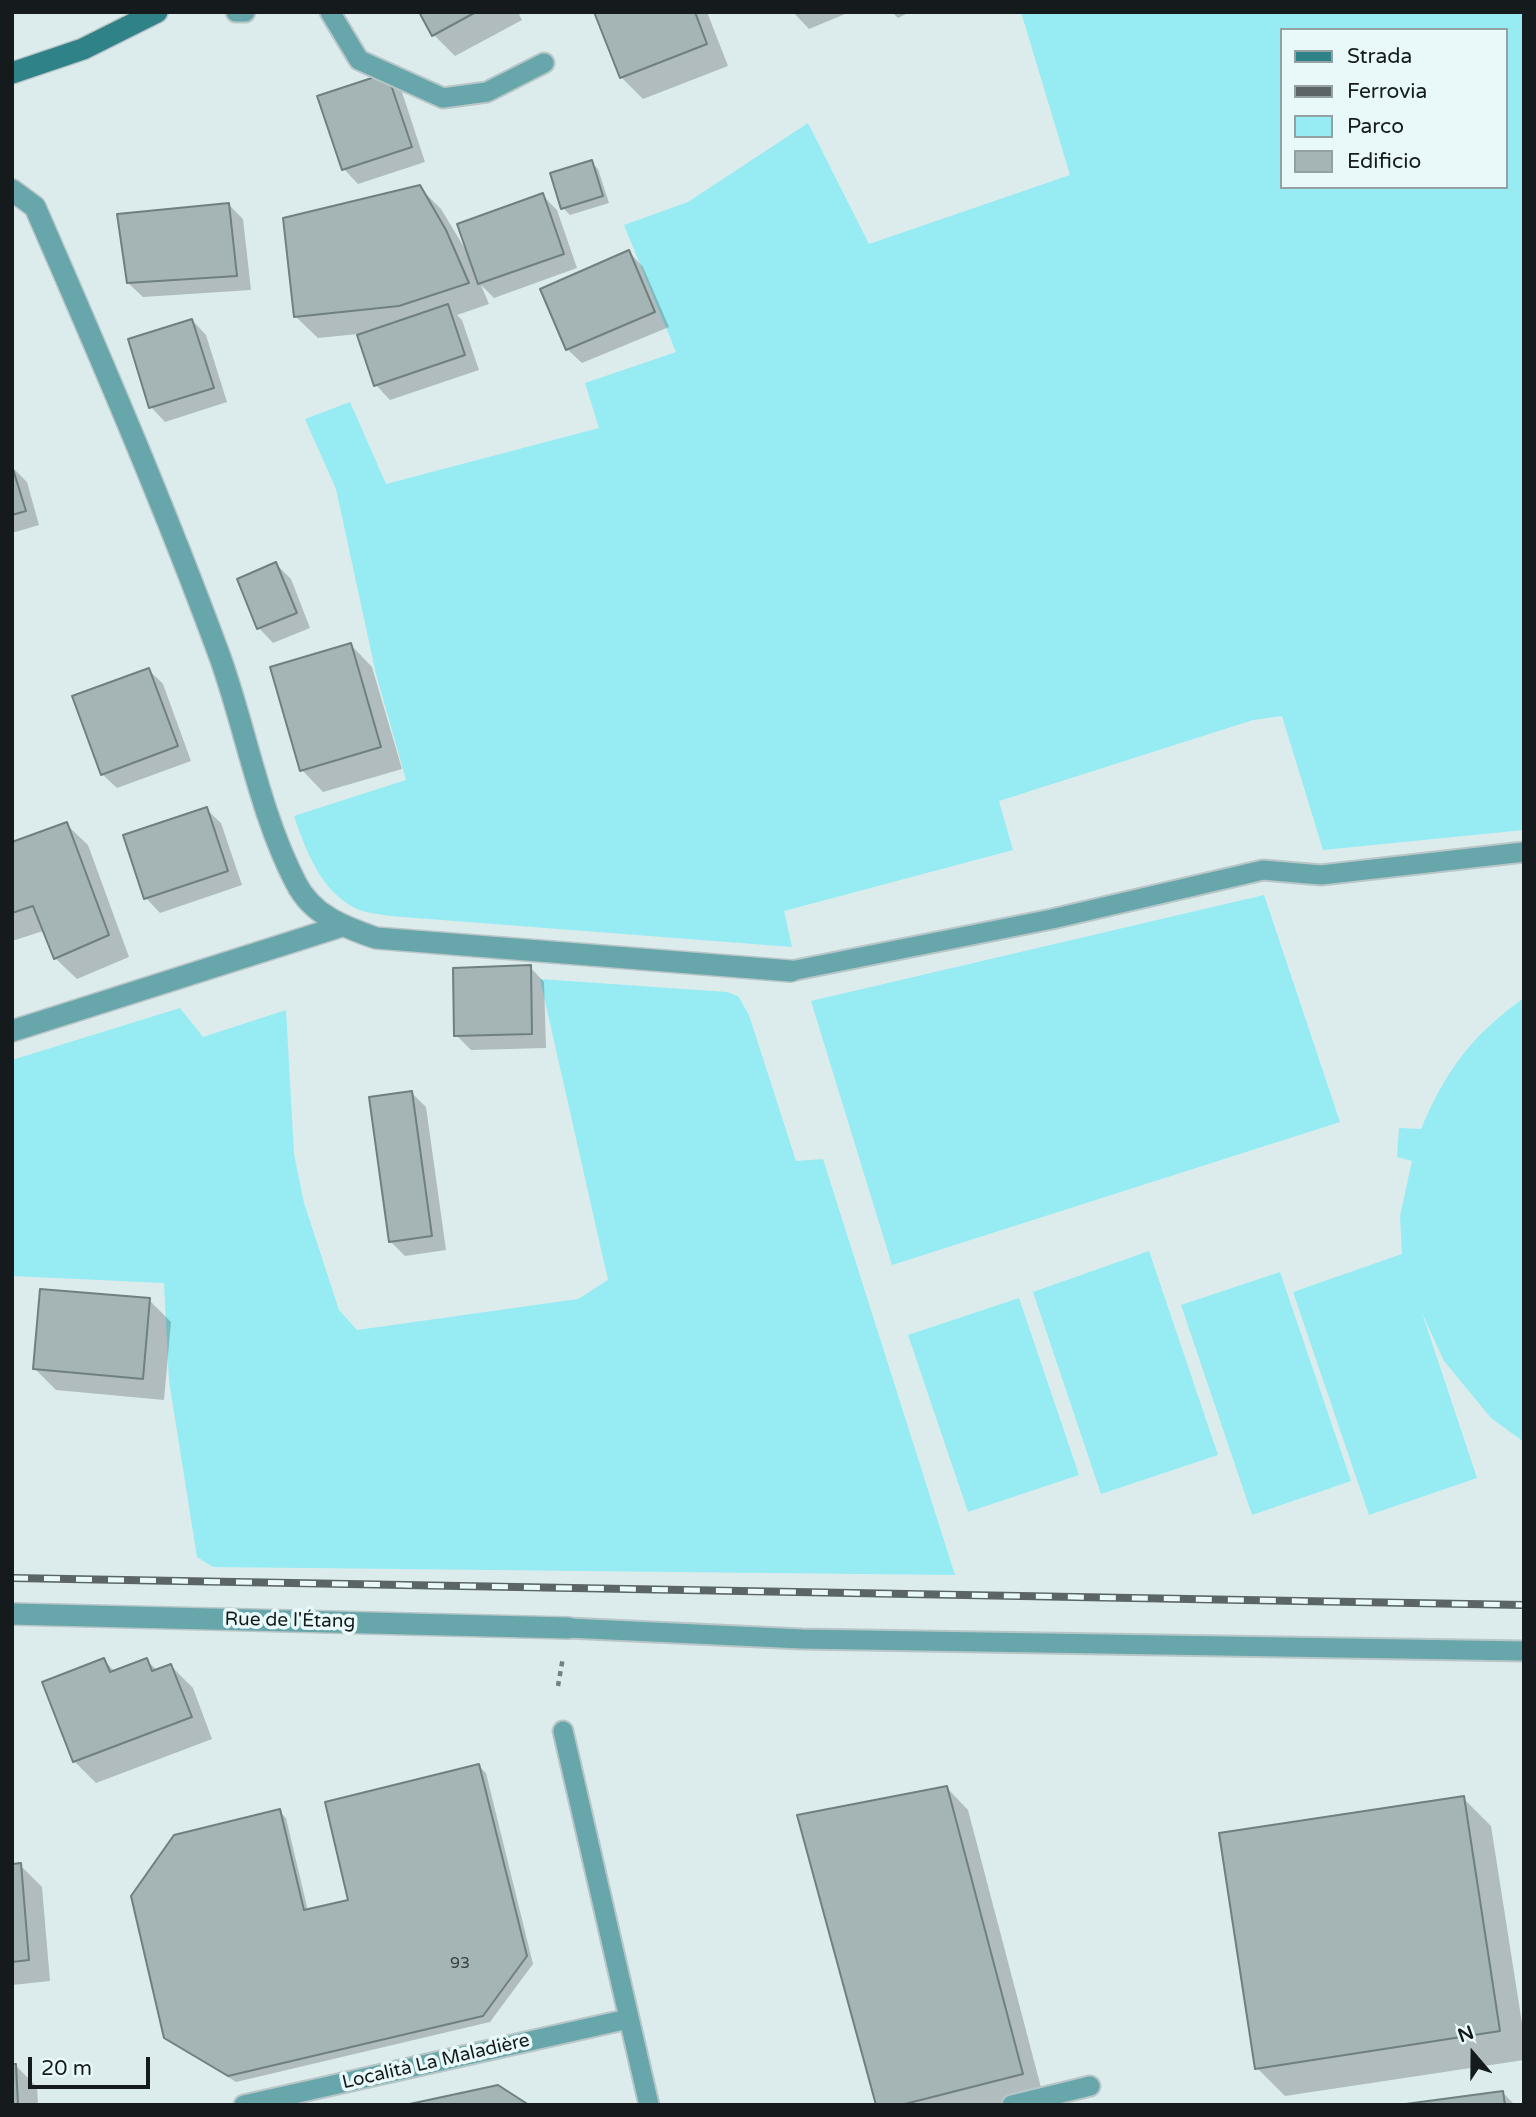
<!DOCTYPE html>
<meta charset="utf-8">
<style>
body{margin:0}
#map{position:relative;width:1536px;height:2117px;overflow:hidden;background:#dceced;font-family:"Varela Round",sans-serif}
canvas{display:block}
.frame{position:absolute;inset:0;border:14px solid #151b1c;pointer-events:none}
.legend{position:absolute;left:1280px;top:28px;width:228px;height:161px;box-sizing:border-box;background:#e9f9fa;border:2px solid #94a0a1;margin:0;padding:9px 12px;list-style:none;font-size:21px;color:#151b1c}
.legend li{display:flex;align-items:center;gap:14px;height:35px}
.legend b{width:35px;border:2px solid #94a0a1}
.north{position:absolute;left:1438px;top:2019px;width:70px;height:70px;-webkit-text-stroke:5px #e9f9fa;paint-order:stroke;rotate:340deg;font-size:19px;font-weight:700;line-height:28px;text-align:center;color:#151b1c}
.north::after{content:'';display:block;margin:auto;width:24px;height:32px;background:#151b1c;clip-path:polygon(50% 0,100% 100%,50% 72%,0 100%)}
.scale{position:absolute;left:28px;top:2057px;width:122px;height:32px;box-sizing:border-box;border:4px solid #151b1c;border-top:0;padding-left:9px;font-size:21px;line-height:24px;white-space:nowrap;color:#151b1c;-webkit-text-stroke:5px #e9f9fa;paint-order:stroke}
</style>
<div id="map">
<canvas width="1536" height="2117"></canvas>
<div class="frame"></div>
<ul class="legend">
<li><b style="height:9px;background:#2e8288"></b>Strada</li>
<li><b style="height:9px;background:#5c6566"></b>Ferrovia</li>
<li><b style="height:19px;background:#96ecf2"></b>Parco</li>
<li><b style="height:19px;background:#a5b4b5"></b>Edificio</li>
</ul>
<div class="north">N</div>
<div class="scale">20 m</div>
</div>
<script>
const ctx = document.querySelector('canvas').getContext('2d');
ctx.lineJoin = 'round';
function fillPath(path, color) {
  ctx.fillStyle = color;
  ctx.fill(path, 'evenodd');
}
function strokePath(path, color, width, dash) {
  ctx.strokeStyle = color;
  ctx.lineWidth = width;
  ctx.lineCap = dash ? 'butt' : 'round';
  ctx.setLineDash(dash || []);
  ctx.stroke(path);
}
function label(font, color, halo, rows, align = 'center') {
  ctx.font = font + ' "Varela Round",sans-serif';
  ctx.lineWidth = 7;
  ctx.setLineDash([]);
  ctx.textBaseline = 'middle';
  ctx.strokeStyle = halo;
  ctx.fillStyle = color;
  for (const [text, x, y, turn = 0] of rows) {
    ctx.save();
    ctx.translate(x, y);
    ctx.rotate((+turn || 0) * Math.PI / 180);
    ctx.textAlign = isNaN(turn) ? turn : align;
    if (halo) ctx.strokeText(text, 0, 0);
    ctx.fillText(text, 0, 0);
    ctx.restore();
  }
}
const green = new Path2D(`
 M1021,12h503v818l-201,20 -41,-134 -29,4 -254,81 14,49 -229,61 8,36 -402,-31c-10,-2 -24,-3 -33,-7 -36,-17 -51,-58 -63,-93l112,-36 -30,-106 -40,-185 -31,-70 45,-17 36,82 213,-56 -14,-45 91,-31 -52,-127 64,-23 120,-79 61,121 201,-69zM1282,30h224v157h-224z
 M1264,895l76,227 -448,143 -81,-264z
 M540,979l187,13 11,4 11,19 47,146 27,-2 132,416 -742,-8 -16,-10 -28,-176 -5,-98 -152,-7v-216l168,-52 23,29 83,-27 8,144 10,49 35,107 18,20 221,-31 30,-19z
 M1524,998v444l-33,-24 -47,-57 -22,-48 55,165 -108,37 -76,-223 109,-38 -2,-38 12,-55 -15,-4 2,-29 22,1c25,-59 50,-93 103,-131z
 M1149,1251l69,204 -117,39 -68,-202z
 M1280,1272l71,209 -99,34 -71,-210z
 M1019,1298l60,177 -111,37 -60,-177z`);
const shadow = new Path2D(`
 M421,12h97l4,8 -67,36 -22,-22z
 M596,12h111l21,54 -85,33 -22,-22z
 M793,12h57l-41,17z
 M892,12h18l-12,6z
 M386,75l15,14 24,73 -67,22 -14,-15z
 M591,162l7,7 11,34 -39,12 -7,-7 -11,-34z
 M419,187l22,22 26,43 75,-57 15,15 20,58 -83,30 -13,-13 8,19 -32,11 5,5 17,50 -89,30 -14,-15 -18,-51 -40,4 -22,-21z
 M229,205l14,14 8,71 -108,7 -15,-14z
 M629,252l14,15 26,60 -87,36 -15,-14z
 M192,320l14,15 21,67 -62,20 -14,-15z
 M12,467l15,15 12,43 -27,8z
 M276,564l15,15 19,49 -37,15 -14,-15z
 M351,645l21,22 30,102 -79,23 -21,-22z
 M149,670l14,14 28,77 -74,27 -15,-14z
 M206,809l15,14 21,62 -82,28 -14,-15z
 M66,824l22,21 41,112 -52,22 -22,-21 -12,-27 -31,10v-97z
 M530,967l14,15 2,66 -75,2 -15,-15z
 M412,1093l14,14 20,143 -41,6 -15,-15z
 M149,1300l22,22 -7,78 -108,-10 -22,-22z
 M104,1660l11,12 31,-12 12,11 13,-5 22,22 19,51 -116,44 -22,-22z
 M479,1766l7,7 47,191 -43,58 -254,60 -71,-45 114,-226 7,7 22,93 42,-10z
 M947,1788l21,22 75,285 -37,10h-128z
 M1463,1798l28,28 33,210v24l-239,36 -28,-28z
 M20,1865l22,22 8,94 -38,4v-119z
 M15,2065l22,22 1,18h-26z
 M1502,2092l13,13h-104z`);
const building = new Path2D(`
 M419,12h57l-44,24z
 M594,12h101l12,32 -87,34z
 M387,73l25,74 -70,23 -25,-74z
 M592,160l11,36 -42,13 -11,-36z
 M420,185l26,45 23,53 -70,23 -105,11 -11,-99z
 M543,193l21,61 -86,30 -21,-60z
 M229,203l8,73 -110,7 -10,-69z
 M629,250l26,62 -89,38 -26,-61z
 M448,304l17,51 -91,31 -17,-51z
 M192,319l22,69 -65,20 -21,-69z
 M12,466l14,45 -14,4z
 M276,562l21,51 -40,16 -20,-50z
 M351,643l30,104 -81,24 -30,-104z
 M149,668l29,78 -77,29 -29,-79z
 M207,807l21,64 -84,28 -21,-64z
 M67,822l42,113 -55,24 -21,-53 -21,7v-71z
 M531,965l1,69 -78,2 -1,-68z
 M412,1091l20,145 -43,6 -20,-145z
 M40,1289l110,9 -7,81 -110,-10z
 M104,1658l6,14 37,-14 5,13 19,-7 21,53 -119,45 -31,-80z
 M479,1764l48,192 -44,60 -255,60 -64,-38 -33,-142 43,-61 106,-26 24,101 44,-10 -23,-98z
 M947,1786l76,288 -122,31h-25l-79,-290z
 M1464,1796l36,235 -245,38 -36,-236z
 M21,1863l8,97 -17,2v-98z
 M12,2064h4l2,41h-6z
 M498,2085l31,20h-124z
 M1503,2091l2,14h-107z`);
const path = new Path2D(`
 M558,1686l5,-29`);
const lane = new Path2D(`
 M236,12h9
 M330,12l29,48 84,38 44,-6 57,-29
 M791,971l261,-52 211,-49 58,5 203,-23
 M568,1628l234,11 722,12
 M563,1731l86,374
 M244,2105l384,-86
 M1012,2105l78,-19`);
const street = new Path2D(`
 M12,190l23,17c65,149 129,298 185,450 26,73 40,157 76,226 16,32 48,44 80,55l415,33
 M12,1031l330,-105
 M12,1614l556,14`);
const secondary = new Path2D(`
 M12,73l71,-24 74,-37`);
const rail = new Path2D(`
 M12,1578l1512,27`);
const numberNames = [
 ["93",460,1964]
];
const streetNames = [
 ["Rue de l'Étang",290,1621,1],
 ["Località La Maladière",436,2062,-13]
];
fillPath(green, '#96ecf2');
fillPath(shadow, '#0003');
fillPath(building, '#a5b4b5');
strokePath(building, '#707f80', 2);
strokePath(lane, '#b8c6c7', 23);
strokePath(street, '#b8c6c7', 24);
strokePath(secondary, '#b8c6c7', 24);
strokePath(path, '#758081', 4.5, [5, 5]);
strokePath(lane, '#67a6ab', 19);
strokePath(street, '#67a6ab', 21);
strokePath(secondary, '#2e8288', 21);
strokePath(rail, '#5c6566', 8);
strokePath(rail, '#e9f9fa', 5, [16]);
label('16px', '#394142', null, numberNames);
label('19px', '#151b1c', '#e9f9fa', streetNames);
</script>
